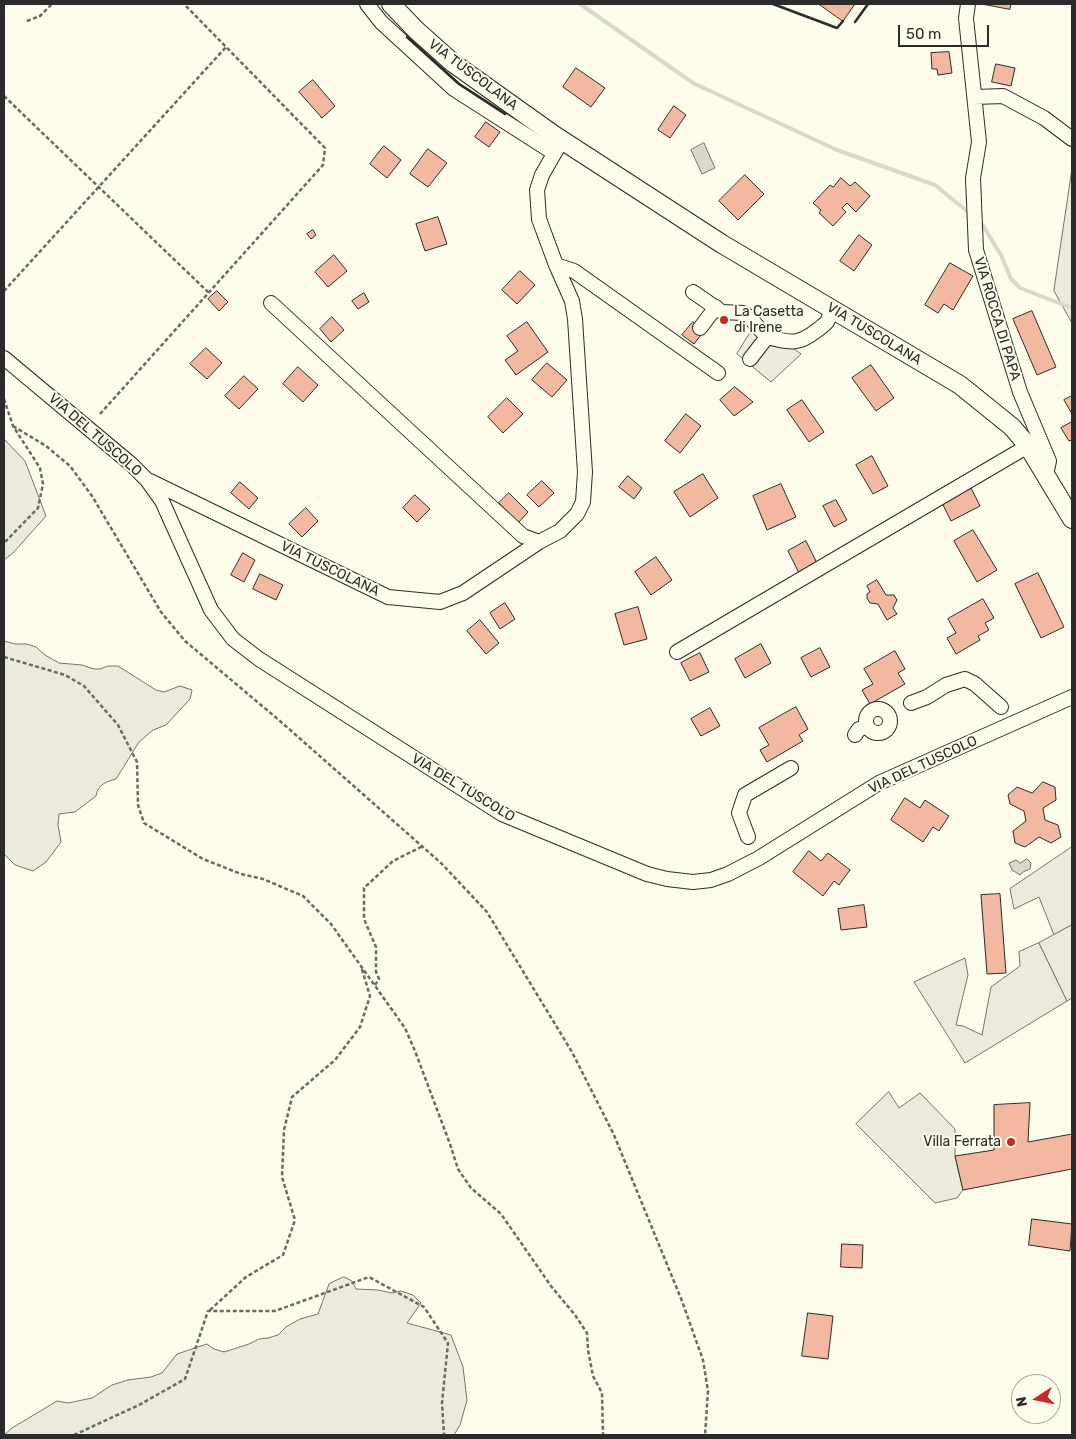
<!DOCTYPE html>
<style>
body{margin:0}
#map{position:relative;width:1076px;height:1439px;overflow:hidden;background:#fdfbea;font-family:Rubik,sans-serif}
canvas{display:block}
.frame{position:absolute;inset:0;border:5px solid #2b2b2b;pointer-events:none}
.north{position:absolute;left:1011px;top:1374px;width:50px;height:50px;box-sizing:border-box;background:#fdfbea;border:1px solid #a9a89e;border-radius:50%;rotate:259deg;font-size:14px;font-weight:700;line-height:20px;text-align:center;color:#2b2b2b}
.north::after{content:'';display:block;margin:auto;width:18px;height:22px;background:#c62828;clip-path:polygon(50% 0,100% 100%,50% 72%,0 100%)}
.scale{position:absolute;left:898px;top:25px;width:91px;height:22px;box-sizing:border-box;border:2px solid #2b2b2b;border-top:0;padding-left:6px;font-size:15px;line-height:18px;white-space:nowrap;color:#2b2b2b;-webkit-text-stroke:4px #fdfbea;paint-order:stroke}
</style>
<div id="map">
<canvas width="1076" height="1439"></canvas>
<div class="frame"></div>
<div class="north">N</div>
<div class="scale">50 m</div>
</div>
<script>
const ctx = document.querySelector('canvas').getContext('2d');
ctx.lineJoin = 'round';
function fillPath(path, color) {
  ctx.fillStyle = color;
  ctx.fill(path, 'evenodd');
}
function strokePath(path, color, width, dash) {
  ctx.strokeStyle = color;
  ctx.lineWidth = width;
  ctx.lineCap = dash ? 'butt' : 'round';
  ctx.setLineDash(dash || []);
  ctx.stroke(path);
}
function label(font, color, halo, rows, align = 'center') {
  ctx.font = font + ' Rubik,sans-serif';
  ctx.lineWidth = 4;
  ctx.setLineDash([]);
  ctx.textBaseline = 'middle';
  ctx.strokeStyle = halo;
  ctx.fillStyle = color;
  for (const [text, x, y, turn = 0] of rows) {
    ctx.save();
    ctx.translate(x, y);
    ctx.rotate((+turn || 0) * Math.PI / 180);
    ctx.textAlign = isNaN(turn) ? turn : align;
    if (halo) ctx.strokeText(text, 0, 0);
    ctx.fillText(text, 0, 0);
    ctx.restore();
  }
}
const green = new Path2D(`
 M1072,169v154l-18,-32z
 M4,439l21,22 21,55 -33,37 -9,7z
 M4,641l11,3h12l9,3 9,8 14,8 23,2 12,4h6l8,-3h10l38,24 8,2 16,-6 12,4 -2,9 -11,12 -13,14 -13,5 -14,12 -23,37c-10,3 -18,5 -20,17l-21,16 -16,2 -1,11 3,17 -15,20 -13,9 -18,-6 -11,-11z
 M1072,847v78l-18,10 -15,-38 -25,12 -4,-20z
 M1039,943l28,58 -102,62 -51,-81 51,-24 3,17 -12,50 7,1 19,9 9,-48 29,-21 -1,-14z
 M344,1277l8,4 4,8 22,1 14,3 9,-2 12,4 8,8 -14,20 44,12 12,32 4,33 -7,25 -6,10h-450l8,-7 45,-27 11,2 24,-5 20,-13 16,-5 23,-3 11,-4 15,-19 30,-10 7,5 10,3 25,-8 10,-5 9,-1 10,-3 8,-8 14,-8 18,-5 11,-30z`);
const parking = new Path2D(`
 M757,322l44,32 -30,28 -34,-28z
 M1072,925v73l-5,3 -28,-58z
 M889,1092l10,16 21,-15 35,36v27l8,34 -6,8 -22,5 -79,-79z`);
const water = new Path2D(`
 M704,143l11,25 -13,6 -11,-24z
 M1027,859l4,4 -1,6 -7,3 -3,3 -8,-5 -3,-7 7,-3 4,3z`);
const stream = new Path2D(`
 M580,4l113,79 144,67 98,35 33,27
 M980,221l21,34 10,24 9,9 52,20`);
const building = new Path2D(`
 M819,4h36l-12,17z
 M982,4h29l-1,5z
 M949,52l3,21 -14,2 -1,-6h-5l-1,-16z
 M996,64l19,4 -4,18 -19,-4z
 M576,68l29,20 -14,19 -28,-20z
 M313,80l22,26 -13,12 -23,-26z
 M674,106l12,9 -16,23 -12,-8z
 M486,122l14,10 -11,15 -14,-10z
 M384,146l17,14 -14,18 -17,-14z
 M428,149l19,14 -19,24 -18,-13z
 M745,175l19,19 -26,26 -19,-19z
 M841,178l9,8 5,-4 15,14 -14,16 -9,-9 -5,5 4,4 -13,14 -14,-13 2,-3 -8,-7 17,-18 3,2z
 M438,217l9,27 -22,7 -9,-27z
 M313,230l3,5 -5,4 -4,-5z
 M859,235l13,10 -18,26 -14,-10z
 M334,255l13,16 -19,16 -13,-15z
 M950,263l23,13 -20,34 -9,-6 -6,9 -13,-8z
 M520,271l15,14 -18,19 -15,-14z
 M217,291l11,11 -9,9 -11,-12z
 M364,293l5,9 -11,7 -6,-8z
 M1032,311l24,56 -19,8 -24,-56z
 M332,317l12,13 -13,12 -11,-13z
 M527,322l21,30 -32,23 -11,-15 13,-9 -11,-15z
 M693,322l11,9 -10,13 -12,-9z
 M206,348l16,15 -15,16 -17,-15z
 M547,363l20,17 -15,17 -20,-17z
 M871,365l23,33 -18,13 -24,-33z
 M298,367l20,18 -15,17 -20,-18z
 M244,376l14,13 -19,20 -14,-13z
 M735,387l18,15 -19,14 -14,-16z
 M1072,396v18l-8,-14z
 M507,398l16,16 -20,19 -15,-16z
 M802,400l22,32 -15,10 -22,-32z
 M686,414l15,12 -21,27 -15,-12z
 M1072,422v18l-3,1 -8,-13z
 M872,456l16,30 -15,8 -17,-29z
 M703,474l15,24 -28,19 -16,-25z
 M628,476l14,12 -8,11 -15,-12z
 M542,481l12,12 -15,14 -12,-12z
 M240,482l18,16 -9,11 -18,-16z
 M781,484l15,33 -29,13 -14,-34z
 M971,488l9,18 -29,15 -9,-18z
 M509,493l19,19 -10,11 -19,-20z
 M415,495l15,14 -13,13 -14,-14z
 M836,500l11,20 -13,7 -11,-21z
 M306,508l12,13 -16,16 -13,-13z
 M973,530l24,40 -20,12 -23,-41z
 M806,541l11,22 -18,10 -11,-22z
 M243,553l12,7 -11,22 -13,-7z
 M656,557l16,23 -21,15 -16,-23z
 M1038,573l26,54 -23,11 -26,-54z
 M260,574l23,11 -7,15 -23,-11z
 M877,580l9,15h8l3,5 -4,8 4,6 -10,6 -9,-16 -8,-1 -3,-5v-4l3,-2 -3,-6z
 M983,599l11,19 -9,5 4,7 -11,6 2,4 -24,14 -9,-16 9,-5 -8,-14z
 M505,603l10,16 -15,10 -10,-16z
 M638,607l9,32 -23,6 -9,-31z
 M480,620l19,23 -13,11 -19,-23z
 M761,644l10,19 -26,15 -10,-19z
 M820,648l10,19 -19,10 -10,-19z
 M895,651l10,18 -7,4 7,11 -35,20 -8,-14 11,-6 -9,-15z
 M700,653l9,19 -19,9 -9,-18z
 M796,707l12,22 -9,6 4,6 -36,21 -7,-12 9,-5 -10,-17z
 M710,708l10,18 -19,10 -10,-17z
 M1043,782l12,5 1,13 -13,8 2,12 13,5 3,12 -10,6 -12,-6 -14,10 -10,-4 -2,-12 13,-10 -2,-10 -14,-7 -2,-9 9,-8 15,6z
 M905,798l15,10 5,-8 24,16 -10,15 -6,-4 -10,15 -32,-22z
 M809,851l12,10 7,-8 22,17 -11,15 -5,-4 -11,15 -30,-24z
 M1000,894l6,79 -19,1 -6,-79z
 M864,905l3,22 -26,3 -3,-21z
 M1030,1103l-2,39 44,-8v35l-109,21 -8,-34 39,-6v-45z
 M1032,1219l40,5 -2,27 -41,-6z
 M842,1244l21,1 -1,23 -21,-1z
 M808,1313l25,3 -5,43 -26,-3z`);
const path = new Path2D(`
 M27,21l13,-5 12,-12
 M4,96l205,197
 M4,291l222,-244
 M4,399l9,27 27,42 3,16 -5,24 -34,35
 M100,414l223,-249 2,-17 -141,-144
 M13,426l33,20 24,20 22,30 69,116 24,29 95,80 161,142 46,49 85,140 42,83 68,166 21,59 5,31 -3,44
 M4,657l61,18 19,11 34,39 19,37 1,43 6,18 59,36 38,15 22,5 40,17 28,28 74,104 10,23 35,93 8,25 13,19 30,26 50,72 24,29 12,18 1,17 5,26 9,17 1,42
 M375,985l4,-6 -3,-7v-25l-12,-28v-31l29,-27 30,-15
 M210,1310l36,-33 37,-22 12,-35 -13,-43 2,-47 8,-33 43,-37 25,-33 10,-31 -9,-30
 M74,1435l65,-30 46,-26 23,-68h67l94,-34 55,30 24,36 -6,60 2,32`);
const minor = new Path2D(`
 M367,4l14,18 73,67 100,64
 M968,4l-2,14 13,124 -6,36 3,72 44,142 29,69 -3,14
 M975,97l28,-1 41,22 28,21
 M556,265l18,6 144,102
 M693,292l29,20 21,1 6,4 18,20
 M271,303l252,233 16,6 21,-11 17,-17 6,-12 2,-30 -10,-153 -3,-18 -16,-36 -17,-46 -2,-29 5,-15 20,-35
 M700,328l16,-21
 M4,358l127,106 16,16 15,21 49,109 22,29 26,20 243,155 145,60 20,5 26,3 18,-2 17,-6 31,-16 120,-75 193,-86
 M750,359l17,-22c22,5 30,9 49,-6 12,-9 12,-8 15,-22
 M150,481l238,116 52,5 23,-9 76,-51
 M677,652l351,-206
 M911,703l16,-6 19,-12 19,-6 10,5 26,23
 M866 721a12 12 0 1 1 24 0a12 12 0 1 1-24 0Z
 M855,735l4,-6 8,-2
 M748,837l-9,-24 6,-18 46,-27`);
const major = new Path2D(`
 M391,4l25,26 37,33 101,72 168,109 238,141 52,42 16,19 44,73`);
const wall = new Path2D(`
 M773,4l64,24 6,-7
 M855,22l13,-18
 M407,37l52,47 46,30`);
const markers = [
 [724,320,5,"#c62828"],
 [1011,1142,5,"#c62828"]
];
const streetNames = [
 ["VIA TUSCOLANA",473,75,37],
 ["VIA ROCCA DI PAPA",997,319,73],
 ["VIA TUSCOLANA",874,334,31],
 ["VIA DEL TUSCOLO",95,435,41],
 ["VIA TUSCOLANA",330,569,26],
 ["VIA DEL TUSCOLO",923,765,-25],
 ["VIA DEL TUSCOLO",463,788,31]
];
const poiNames = [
 ["La Casetta",734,312],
 ["di Irene",734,328],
 ["Villa Ferrata",1001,1142,"right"]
];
fillPath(green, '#ecebdb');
strokePath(green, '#74746e', 1);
fillPath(parking, '#eceadb');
strokePath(parking, '#74746e', 1);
fillPath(water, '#d8d7c9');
strokePath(water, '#74746e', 1);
strokePath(stream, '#d8d7c9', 4);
fillPath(building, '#f2b8a0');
strokePath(building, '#2b2b2b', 1);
strokePath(minor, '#2b2b2b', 16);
strokePath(major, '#2b2b2b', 20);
strokePath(path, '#6a6964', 2.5, [4, 2.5]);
strokePath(minor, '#fdfbea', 14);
strokePath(major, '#fdfbea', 18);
strokePath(wall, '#2b2b2b', 2.5);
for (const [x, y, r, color] of markers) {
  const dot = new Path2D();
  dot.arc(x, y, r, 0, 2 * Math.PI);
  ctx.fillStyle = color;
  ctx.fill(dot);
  strokePath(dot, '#fdfbea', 2);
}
label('14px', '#2b2b2b', '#fdfbea', streetNames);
label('14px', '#2b2b2b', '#fdfbea', poiNames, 'left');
</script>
